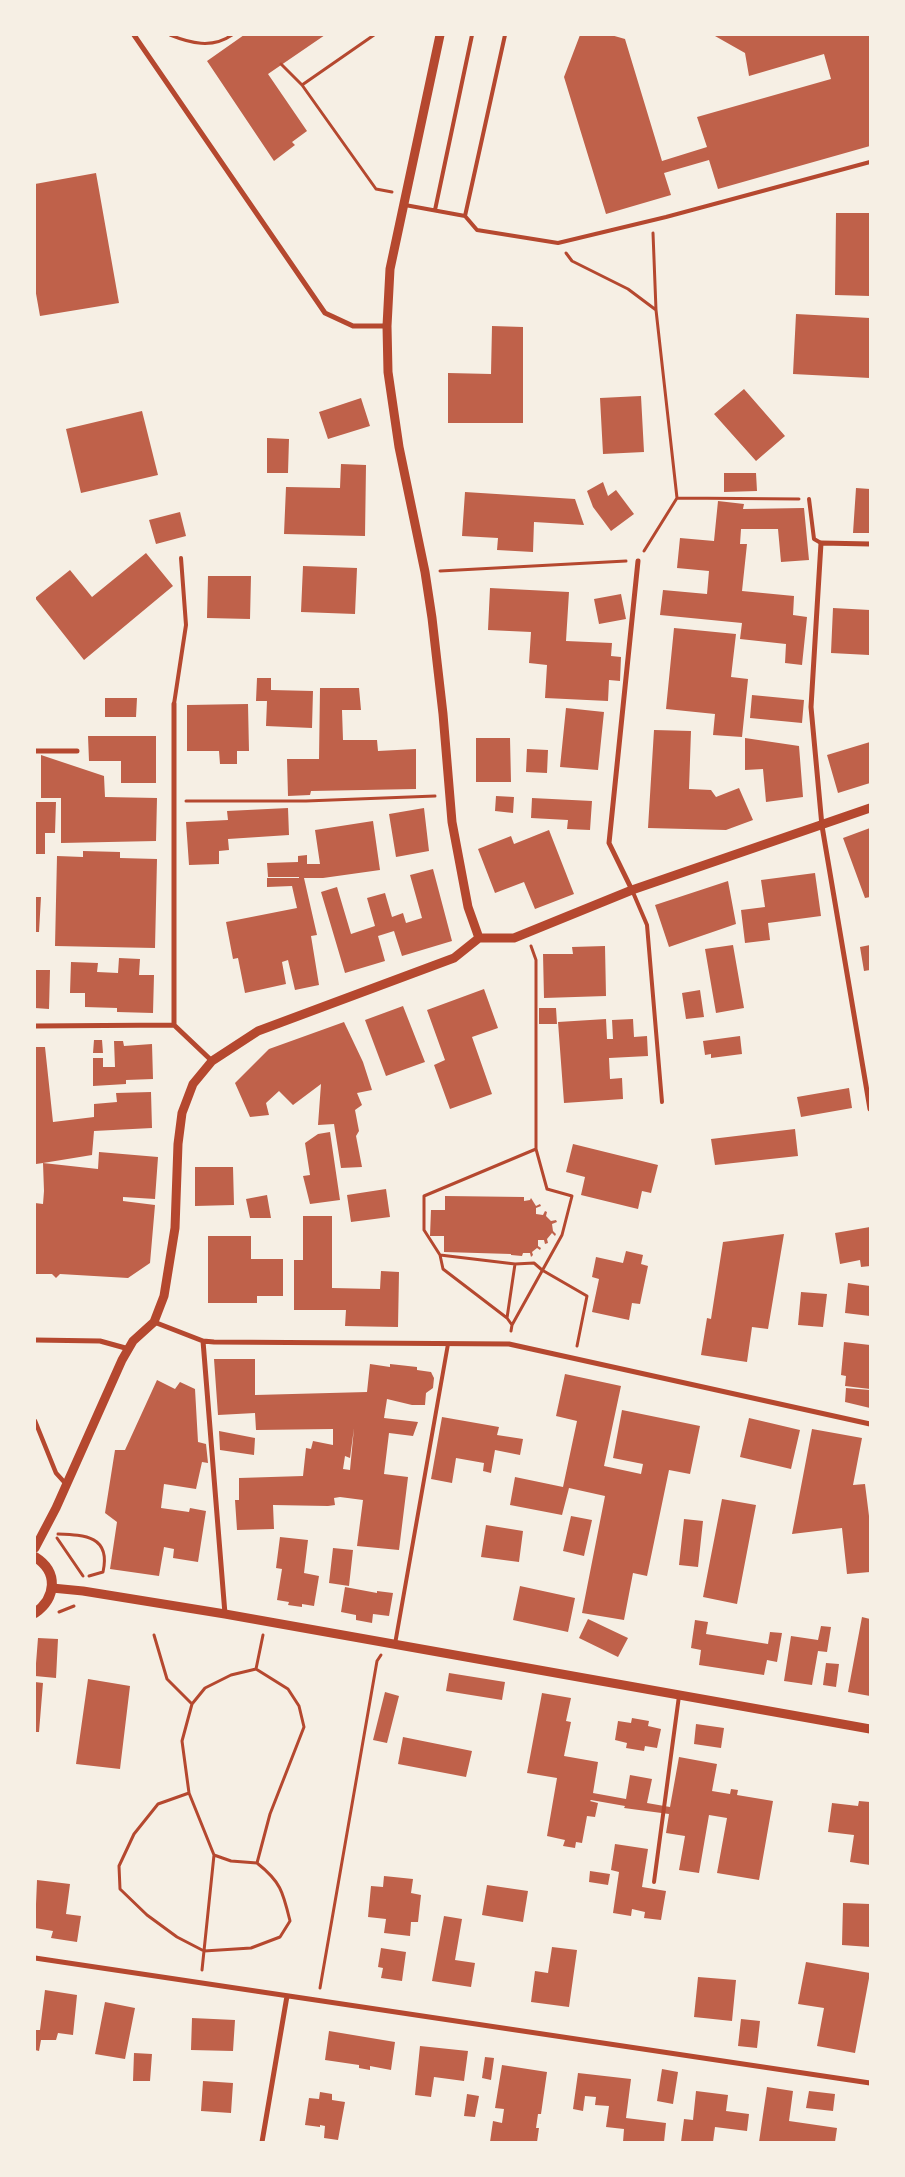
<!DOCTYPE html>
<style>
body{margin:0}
#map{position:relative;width:905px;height:2177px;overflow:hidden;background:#f6efe4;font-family:Manrope,sans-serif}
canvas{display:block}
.frame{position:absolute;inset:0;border:36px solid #f6efe4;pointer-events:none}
</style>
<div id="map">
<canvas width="905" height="2177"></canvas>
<div class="frame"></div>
</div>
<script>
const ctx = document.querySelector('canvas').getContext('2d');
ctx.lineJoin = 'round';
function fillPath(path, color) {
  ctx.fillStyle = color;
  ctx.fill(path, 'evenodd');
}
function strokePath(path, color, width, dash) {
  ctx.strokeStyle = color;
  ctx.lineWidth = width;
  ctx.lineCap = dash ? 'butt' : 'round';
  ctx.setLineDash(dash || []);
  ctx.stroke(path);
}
const building = new Path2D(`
 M244,35h81l-57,39 39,57 -15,11 3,3 -21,16 -67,-100z
 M580,35h31l14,4 37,122 45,-14 -10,-30 134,-38 -7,-25 -75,22 -4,-23 -30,-17 1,-1h154v111l-152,43 -9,-29 -45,13 7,22 -65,19 -42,-137z
 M96,173l23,130 -79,13 -5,-28v-104z
 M836,213h34v83l-35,-1z
 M796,314l74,4v60l-77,-4z
 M492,326l31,1v96h-75v-50l43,1z
 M744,389l41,47 -29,25 -42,-47z
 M641,396l3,56 -41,2 -3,-56z
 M361,398l9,28 -42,13 -9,-27z
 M142,411l16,64 -77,18 -15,-64z
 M267,438l22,1 -1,34h-21z
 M341,464l25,1 -1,71 -81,-2 2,-47 54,1z
 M724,473h32l1,18 -33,1z
 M603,482l5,14 8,-6 18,24 -23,17 -18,-24 -6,-16z
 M856,488l14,1v44h-17z
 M465,492l110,7 9,26 -50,-3 -1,30 -36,-2 1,-12 -36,-2z
 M718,501l26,3 -1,5 61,-1 5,52 -28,2 -3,-33h-37l-1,15h7l-5,47 52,5 -1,19 14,2 -5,48 -17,-2 1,-19 -46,-5 2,-16 -82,-8 3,-25 44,4 2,-23 -32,-3 3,-30 34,3z
 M180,512l6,24 -30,8 -7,-24z
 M146,553l27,33 -89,74 -49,-62 35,-28 22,27z
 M303,566l54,2 -2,46 -54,-2z
 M208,576h43l-1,43 -43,-1z
 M490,588l79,4 -3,49 46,2 -1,13 10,1 -1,24 -11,-1 -1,21 -63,-3 2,-33 -18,-2 2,-31 -43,-2z
 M621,594l5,25 -27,5 -5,-25z
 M833,608l37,2 -1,45 -38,-2z
 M674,628l62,6 -5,43 17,2 -6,58 -29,-2 2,-21 -49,-5z
 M257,678h14v12l42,1 -1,37 -46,-2 1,-25h-11z
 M320,688h39l2,22h-19l1,30h34l1,11 38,-2v40l-105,2 -1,4 -22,1 -1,-37h32z
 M752,695l52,5 -2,23 -52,-5z
 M105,698h32l-1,19h-31z
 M248,704l1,47h-12v13h-17l-1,-13h-32v-46z
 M566,708l38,4 -6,58 -38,-3z
 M654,730l37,1 -2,58 22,1 5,7 23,-9 14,32 -27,10 -78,-2z
 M88,736h68v47h-35v-22h-32z
 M476,738h34l1,44h-35z
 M745,738l54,8 4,51 -37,5 -3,-33 -18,1z
 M870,742v41l-32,10 -11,-38z
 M527,749l21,1 -1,23 -21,-1z
 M41,755l63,21 1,21 52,1 -1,43 -95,2v-45h-20z
 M496,796l18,1 -1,16 -18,-2z
 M532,798l60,3 -2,29 -23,-1 1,-9 -37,-2z
 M35,802h21l-1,31h-10v21h-10z
 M288,808l1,27 -61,4 1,11 -10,1v13l-30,1 -3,-43 42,-2 -1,-9z
 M424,808l5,43 -33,6 -7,-43z
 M373,821l7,49 -57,8h-19l13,57 -6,1 8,49 -24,5 -7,-30 -6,2 4,22 -41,9 -7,-35 -5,1 -7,-37 71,-14 -5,-22 -25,1v-9h32v-1h-31l-1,-14 31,-1v-6l9,-1v9h13l-5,-34z
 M870,828v69l-5,1 -22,-60z
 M549,830l25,64 -39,15 -11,-27 -29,11 -17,-44 33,-13 3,8z
 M83,851l37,1v6l37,1 -2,89 -100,-2 2,-90 26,1z
 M433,869l19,72 -50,15 -8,-25 -16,5 7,25 -40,12 -24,-81 16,-5 14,47 24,-8 -8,-28 18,-5 7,24 11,-4 3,10 16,-5 -12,-43z
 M815,873l6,43 -53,7 2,17 -25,3 -4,-33 24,-3 -4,-27z
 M728,881l8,43 -67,23 -14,-42z
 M35,897h6l-2,35h-4z
 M733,945l11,63 -28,5 -11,-64z
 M870,945v25l-6,1 -4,-24z
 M605,946l1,50 -62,2 -1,-44h30l-1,-7z
 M119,958l21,1 -1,16h15l-1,38 -36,-1v-4l-32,-1v-14h-15l1,-31 27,1 -1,9 21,1z
 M35,970h15l-1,39 -14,-1z
 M484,989l14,39 -26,9 20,57 -42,15 -16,-44 11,-5 -18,-50z
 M700,990l4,27 -18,2 -4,-26z
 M403,1006l22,56 -39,14 -21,-56z
 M539,1008h17l1,16h-18z
 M606,1019l1,20h6l-1,-19 21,-1 1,18 13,-1 1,20 -39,2 1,21 12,-1 1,21 -59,4 -6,-81z
 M344,1022l19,40 9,28 -15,3 5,12 -7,5 4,21 -3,5 6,31 -21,1 -7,-44 -16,1 3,-41 -28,21 -14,-14 -13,12 3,12 -19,2 -15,-34 34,-34z
 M740,1036l2,18 -31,4v-4l-6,1 -2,-14z
 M94,1040h8l1,13h-10z
 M114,1041h9l1,5 28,-2 1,35 -27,1v4l-33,2v-28h10v9h12z
 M35,1047h10l8,75 41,-5v-13l23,-2 -1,-9 35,-1 1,36 -58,3 -2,24 -49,8 55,6 1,-17 59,5 -3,42 -32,-2v4l32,4 -5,58 -22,15 -68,-4 -4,4 -4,-4h-17v-71l8,1 1,-13 -1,-28 -7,1 -1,-9z
 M849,1088l3,20 -51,9 -4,-20z
 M795,1129l3,27 -83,9 -4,-26z
 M330,1132l10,68 -30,4 -7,-28 7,-1 -5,-32 13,-9z
 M573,1144l85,21 -7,28 -9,-2 -4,18 -57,-14 4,-18 -19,-5z
 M195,1167h38l1,38 -39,1z
 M386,1189l4,28 -39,5 -4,-27z
 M267,1195l4,23h-21l-4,-19z
 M445,1196l79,1v4l6,-1 1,-2 5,8 4,-2 1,2 -5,2v6l7,1 2,-4 2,1 -1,4 5,5 5,-1 1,2 -5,2 1,7 3,3 -1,2 -3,-3 -5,6 1,4 -3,1 -1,-4h-6v6l3,2 -1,2 -3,-2 -5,4 1,3 -2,2 -1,-4h-7l-1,3 -11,-1v-1l-67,-2v-16h-14l1,-26h14z
 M303,1216h29v72l48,1 1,-18 18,1 -1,55 -53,-1 1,-16h-52v-50h9z
 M870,1227v39l-9,1 -1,-7 -20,4 -5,-31z
 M784,1234l-16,95 -16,-2 -5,35 -46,-7 6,-37 4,1 12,-77z
 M208,1236h43v23h32v37h-26v7h-49z
 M626,1251l17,4 -2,9 7,2 -8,38 -8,-1 -3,17 -37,-8 7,-33 -7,-2 4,-20 27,6z
 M848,1283l22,3v30l-25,-3z
 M801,1292l26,2 -4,33 -25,-2z
 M844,1342l26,3v44l-25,-3 1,-10 -5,-1z
 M214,1359h41v36l112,-3 3,-28 20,3v-3l27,3v3l14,2 3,6 -1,10 -7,5 -1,12h-13l-25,-6 -3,19 34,4 -5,14 -24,-3 -5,41 24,3 -9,73 -42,-4 6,-46 -23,-3 -6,1 1,7 -7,1 -55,-1 1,24 -37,1 -2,-30h4v-22l64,-2 3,-28 5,1 2,-8 20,4v-16l-77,1 -1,-17 -37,2zM354,1428l-4,42 -7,-1 2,-13 5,2z
 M565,1374l56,12 -17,80 37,8 2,-10 -30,-6 9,-48 78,16 -10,48 -21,-4 -22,106 -14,-3 -9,47 -42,-7 23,-117 -36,-8 -7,27 -52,-10 5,-28 48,10 14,-66 -21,-5z
 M157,1380l18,9 5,-7 15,7 3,53 8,2 2,19 -6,-1 -6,27 -32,-5 -3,24 28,4 1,-4 16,3 -8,51 -25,-4 1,-9 -10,-2 -5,29 -49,-7 7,-47 -12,-9 10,-63h10z
 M846,1388l24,2v18l-25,-6z
 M442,1417l57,10 -2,8 26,4 -3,16 -25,-5 -4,23 -8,-2 1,-8 -28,-5 -4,25 -21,-4z
 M749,1418l51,12 -9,39 -51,-12z
 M812,1429l50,9 -9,47 12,-1 5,40v48l-23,2 -5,-46 -50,6z
 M219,1431l36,7 -1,17 -34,-5z
 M722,1499l34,6 -19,99 -34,-7z
 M571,1516l21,4 -8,36 -21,-5z
 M684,1519l19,2 -5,46 -19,-2z
 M486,1525l37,6 -4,31 -38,-5z
 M280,1537l28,3 -4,33 15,3 -5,30 -12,-2v3l-14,-2 1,-3 -12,-2 5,-31 -6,-1z
 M333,1548l20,2 -4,36 -20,-3z
 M520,1586l55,12 -7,34 -55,-12z
 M345,1587l32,6v-2l16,2 -4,23 -16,-2 -1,9 -16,-3v-5l-15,-3z
 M862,1617l8,2v77l-22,-4z
 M588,1619l40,19 -10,19 -39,-19z
 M695,1620l13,2 -2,12 62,10 2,-12 12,1 -5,29 -10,-2 -3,15 -65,-10 2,-15 -10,-2z
 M821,1626l10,1 -4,25 -9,-1 -6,34 -28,-4 7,-45 27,4z
 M38,1638l20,1 -2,39 -21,-2z
 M826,1663l13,1 -3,23 -13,-2z
 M449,1673l56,9 -3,18 -56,-9z
 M88,1679l42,7 -10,83 -44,-5z
 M35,1682l8,1 -4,49h-4z
 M385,1692l14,4 -12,47 -14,-3z
 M542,1693l29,5 -5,23 5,1 -7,34 34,6 -5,31 33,6 4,-24 22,4 -5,24 23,4 9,-50 38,7 -5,27 18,3 1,-5 7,1 -1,5 36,6 -14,79 -42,-7 10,-55 -18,-3 -10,58 -20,-3 6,-34 -19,-3 3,-19 -45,-6 1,-2 -34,-6 -1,1 8,2 -3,14 -8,-1 -5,27 -6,-1 -1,6 -12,-2 2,-6 -18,-4 10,-58 -30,-5z
 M632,1718l17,3 -1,5 13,3 -4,19 -12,-2 -1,5 -18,-3 1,-5 -12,-3 3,-19 13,2z
 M696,1724l28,4 -3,20 -27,-4z
 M403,1737l69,14 -6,26 -68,-13z
 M859,1801l11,1v63l-20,-3 4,-27 -26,-3 4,-29 26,3z
 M615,1844l33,5 -6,38 24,4 -5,29 -17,-2 1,-6 -13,-3 -1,7 -18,-3 6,-41 -8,-2z
 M590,1871l20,3 -2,11 -19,-3z
 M384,1876l29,3 -2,14 10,2 -3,27h-7l-1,14 -26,-3 2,-14 -18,-2 3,-31 12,1z
 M37,1880l33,4 -4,30 15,2 -4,26 -26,-4 2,-7 -18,-3z
 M487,1885l41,6 -5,31 -41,-7z
 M843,1903l27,1v43l-28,-2z
 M444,1916l18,3 -7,41 20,3 -4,24 -39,-6z
 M552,1947l25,3 -8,57 -38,-5 4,-31 13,2z
 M381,1948l25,4 -4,29 -21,-3 2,-10 -5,-1z
 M806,1962l64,11 -15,80 -38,-7 7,-38 -26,-4z
 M698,1977l38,3 -4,41 -38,-4z
 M45,1990l32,5 -4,40 -15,-2 -2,7h-15l-2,11 -4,-1v-20h5z
 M105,2002l30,6 -10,51 -30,-5z
 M192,2018l43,2 -2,31 -42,-1z
 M741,2019l19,2 -3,27 -19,-2z
 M329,2031l66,11 -4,28 -21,-4v4l-11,-2v-3l-34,-5z
 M420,2046l48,5 -4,30 -30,-4 -3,20 -16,-2z
 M134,2053l18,1 -2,27h-17z
 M485,2057l9,1 -3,22 -9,-2z
 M502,2065l45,7 -6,42h-3l-2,14h3l-2,14h-47l3,-21 9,2 2,-14 -9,-1z
 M662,2069l16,3 -5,32 -16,-3z
 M578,2073l53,6 -5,39 40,5 -2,19h-41l1,-13 -18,-2 3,-21 -14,-1 1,-8 -11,-1 -2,15 -10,-2z
 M203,2081l30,2 -2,30 -30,-2z
 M767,2087l26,4 -4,30 48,7 -2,14h-76z
 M696,2091l32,4 -2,16 23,3 -2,17 -32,-4 -2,15h-32l3,-23 9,1z
 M809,2091l26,3 -2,17 -27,-3z
 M320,2092l12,2v6l13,2 -7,38 -14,-2 1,-12 -5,-1v2l-15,-2 4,-27 10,1z
 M467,2094l12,2 -4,21 -11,-1z`);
const path = new Path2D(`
 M170,35c20,8 42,14 62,0
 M374,35l-72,50 74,104 16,3
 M281,64l21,21
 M653,233l3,77 21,188
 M566,253l6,8 56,28 28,21
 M644,551l33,-53 122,1
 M440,571l186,-10
 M186,801h120l129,-5
 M536,1149l-112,47v34l16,25 75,9 19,-1 8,7 45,26 -10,50
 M440,1255l3,14 64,49
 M512,1325l-5,-7 8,-54
 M511,1331l1,-6 50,-90 10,-39 -25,-7 -11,-40v-189l-5,-14
 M58,1534c27,1 53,2 45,38l-14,4
 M57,1538l26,38
 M59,1612l15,-6
 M154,1635l13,44 25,25
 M256,1669l32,20 11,17 5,21 -34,87 -13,49c24,19 26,29 33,58l-10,16 -29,11 -47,3 -27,-14 -30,-22 -27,-26 -1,-23 15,-32 24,-30 31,-11 -7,-52 10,-37 13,-16 26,-13z
 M256,1669l7,-34
 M189,1793l25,62 17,6 26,2
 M202,1970l12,-115
 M320,1988l57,-327 4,-6`);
const service = new Path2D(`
 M405,205l60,11 12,14 81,13 108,-26 204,-55
 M435,210l37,-175
 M465,216l40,-181
 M809,499l5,40 7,4
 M174,704l12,-79 -5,-67
 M632,890l15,35 15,177
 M395,1644l53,-300
 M654,1882l25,-186`);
const pedestrian = new Path2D(`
 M35,1421l21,52 10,11`);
const minor = new Path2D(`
 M134,35l191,278 28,13h34
 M870,544l-49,-1 -10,164 11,119 48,283
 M35,751h42
 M632,890l-23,-47 29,-282
 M174,1025v-321
 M35,1026l139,-1 38,36
 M154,1322l49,19 11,1 295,2 361,80
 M35,1340l65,1 29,8
 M203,1341l22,273
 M35,1958l835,125
 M262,2142l25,-146`);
const tertiary = new Path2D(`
 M440,35l-50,234 -3,57 1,46 11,75 26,125 7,46 11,96 9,108 16,85 11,31
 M35,1548l21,-40 66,-148 11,-19 21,-19 10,-26 11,-68 3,-84 4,-31 11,-29 19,-23 46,-30 196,-73 25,-20h35l118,-48 238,-82
 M52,1588l31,3 142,23 645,115`);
const secondary = new Path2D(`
 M35,1557c24,15 21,41 0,56`);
fillPath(building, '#bf614a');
strokePath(path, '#b5482f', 3);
strokePath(service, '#b5482f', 4);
strokePath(pedestrian, '#b5482f', 4.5);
strokePath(minor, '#b5482f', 5);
strokePath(tertiary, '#b5482f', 9);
strokePath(secondary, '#b5482f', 10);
</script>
